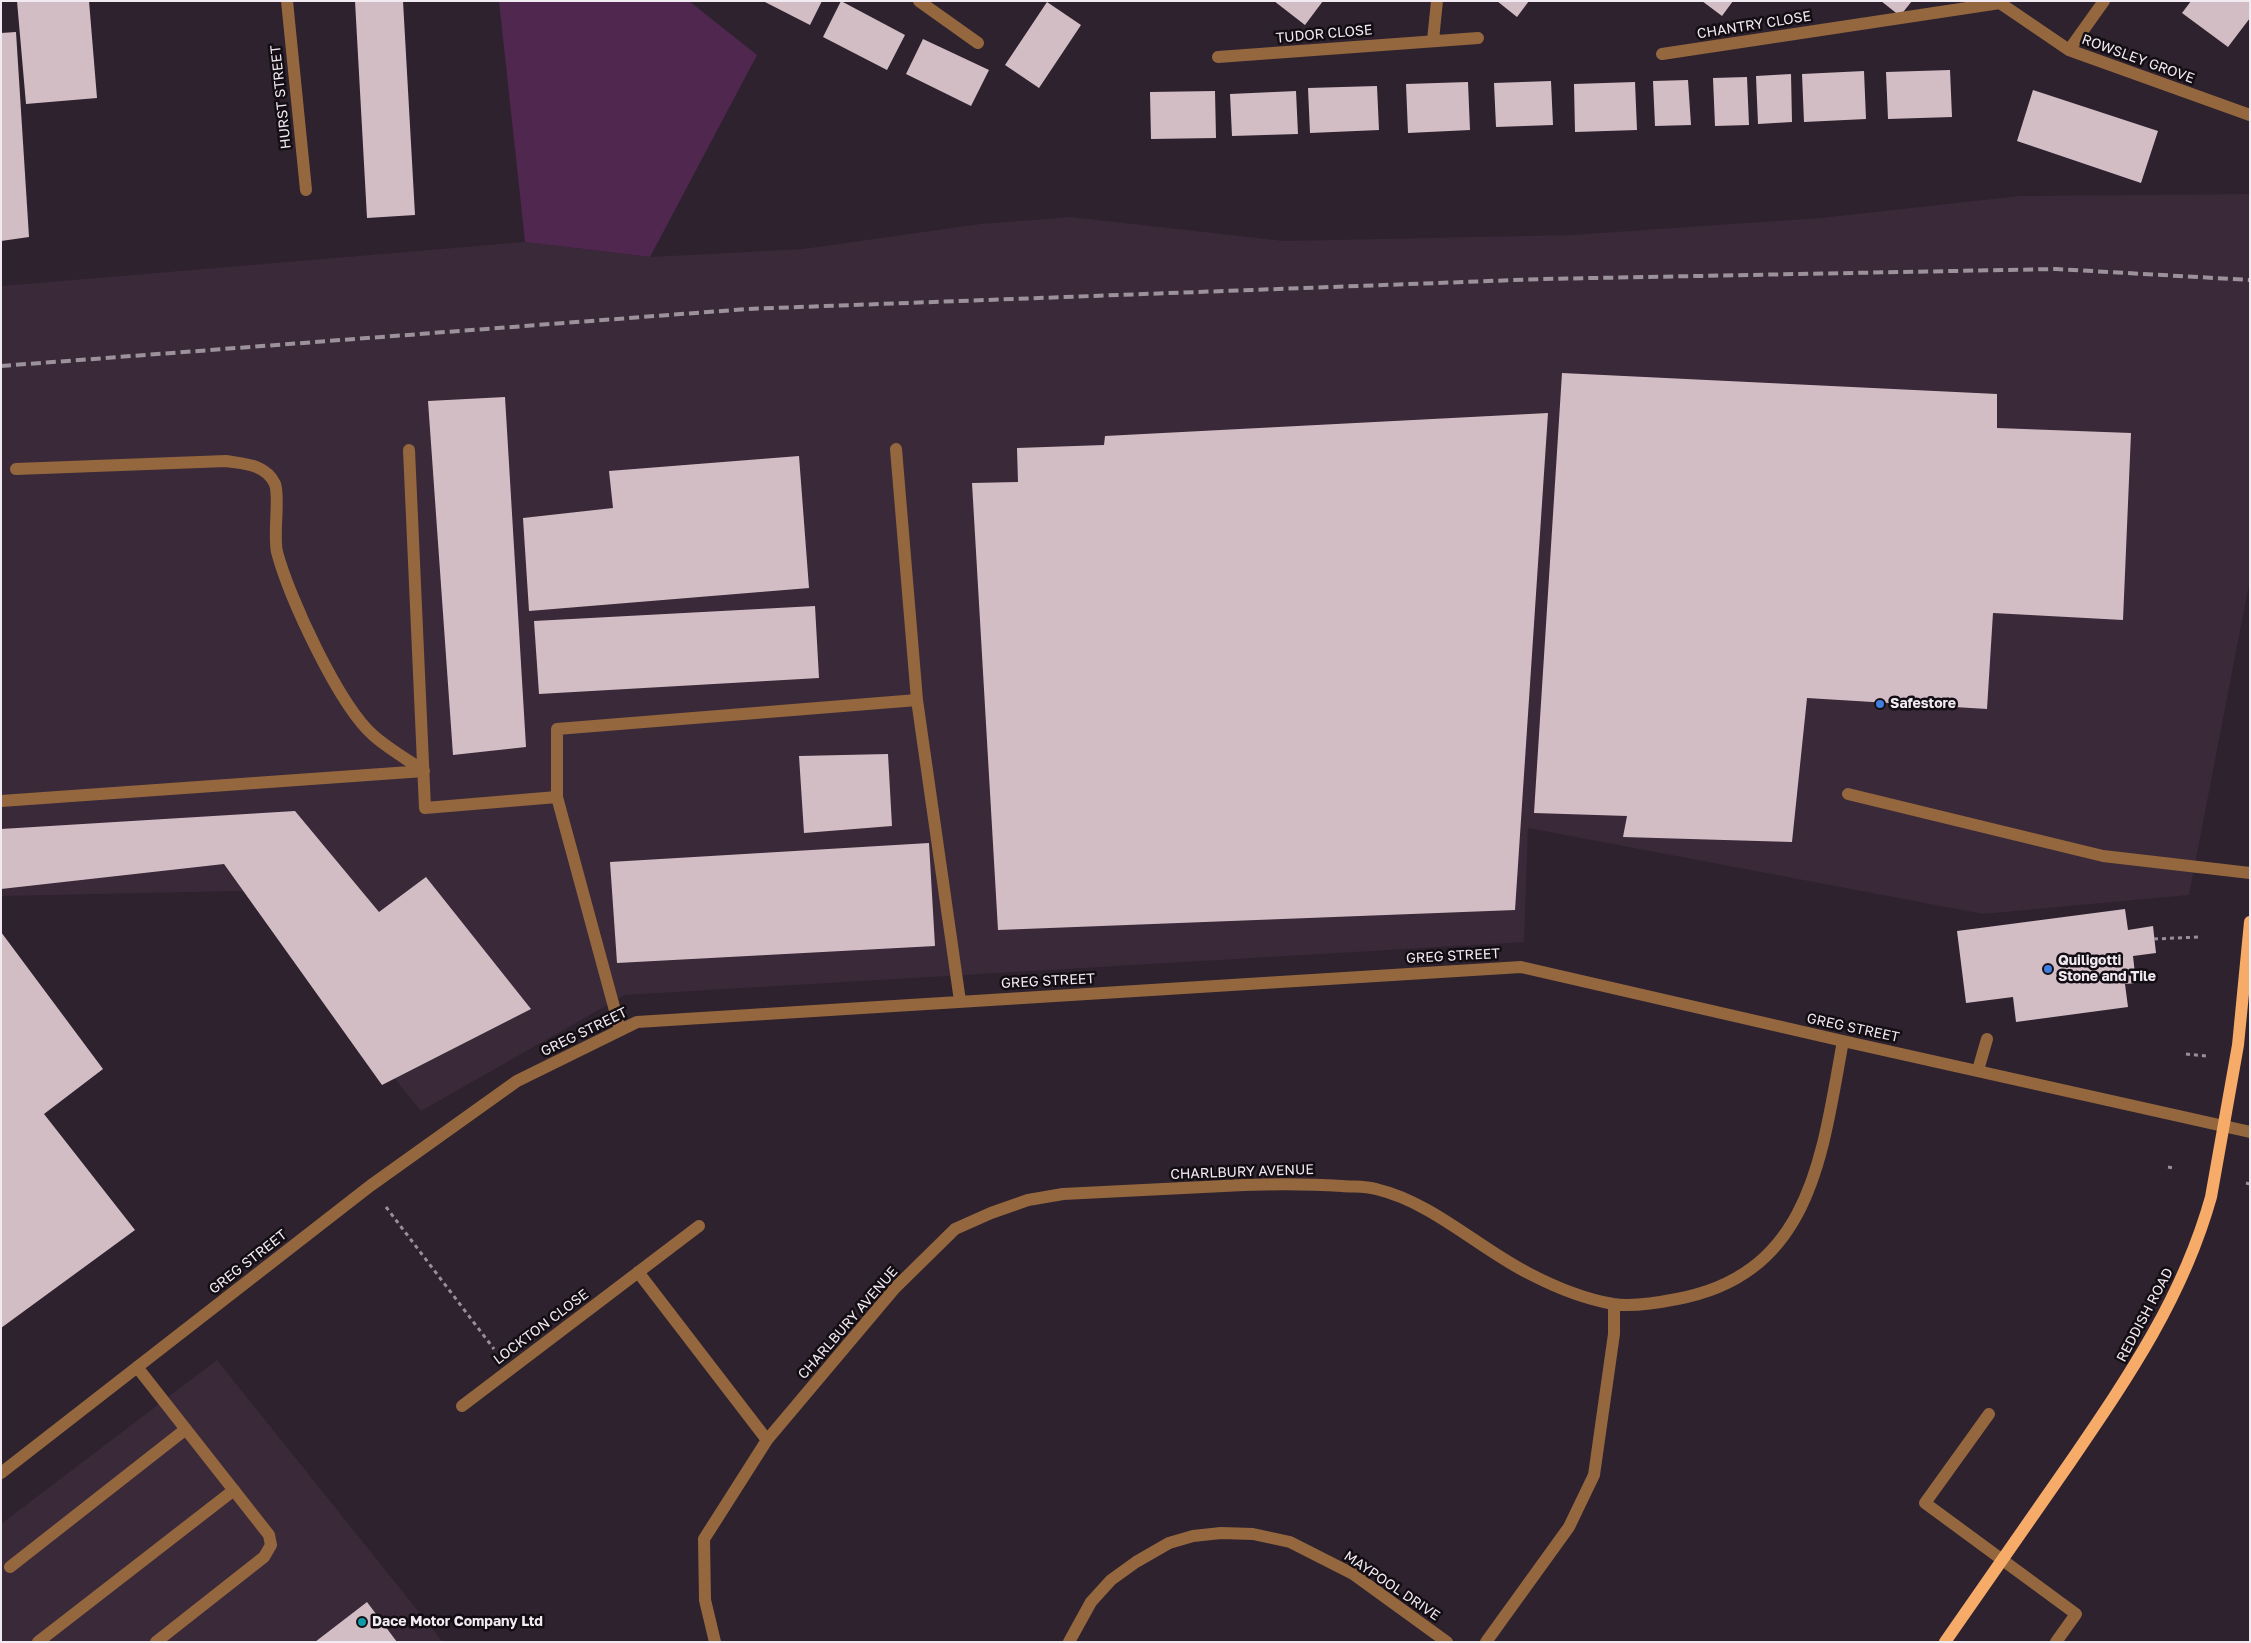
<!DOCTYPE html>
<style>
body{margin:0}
#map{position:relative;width:2251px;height:1643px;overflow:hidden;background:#2e222e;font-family:"Golos Text",sans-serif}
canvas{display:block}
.frame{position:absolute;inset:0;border:2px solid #f2eaf1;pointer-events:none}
</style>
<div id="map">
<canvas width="2251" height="1643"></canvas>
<div class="frame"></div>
</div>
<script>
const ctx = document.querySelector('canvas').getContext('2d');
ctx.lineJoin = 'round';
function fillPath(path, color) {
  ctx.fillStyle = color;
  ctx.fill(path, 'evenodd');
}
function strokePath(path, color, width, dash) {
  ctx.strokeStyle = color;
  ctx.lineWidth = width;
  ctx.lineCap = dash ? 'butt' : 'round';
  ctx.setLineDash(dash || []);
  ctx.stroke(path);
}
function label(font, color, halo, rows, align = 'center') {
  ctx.font = font + ' "Golos Text",sans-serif';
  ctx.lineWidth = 5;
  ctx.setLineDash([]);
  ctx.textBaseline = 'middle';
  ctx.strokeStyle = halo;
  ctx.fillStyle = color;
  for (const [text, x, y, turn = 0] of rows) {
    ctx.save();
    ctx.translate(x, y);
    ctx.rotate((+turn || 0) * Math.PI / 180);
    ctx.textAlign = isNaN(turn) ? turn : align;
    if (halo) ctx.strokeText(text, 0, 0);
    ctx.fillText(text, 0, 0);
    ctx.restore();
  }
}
const built = new Path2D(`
 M2250,194v385l-61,316 -206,19 -455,-86 -4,114 -899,53 -204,116 -178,-220 -242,5v-610l524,-44 125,15 153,-8 177,-25 91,-7 213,24 287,-6 249,-17 200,-22z
 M217,1360l226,282h-442v-118z`);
const green = new Path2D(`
 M499,1h190l68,54 -107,202 -125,-15z`);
const building = new Path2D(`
 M17,1h72l8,97 -71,6z
 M355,1h48l12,214 -48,3z
 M763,1h59l-12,24z
 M841,1l64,34 -18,35 -64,-33z
 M1274,1h49l-18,24z
 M1497,1h32l-12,16z
 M1702,1h31l-11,15z
 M1881,1h31l-12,15z
 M2191,1h59v17l-22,29 -46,-34z
 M1047,2l34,23 -42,63 -34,-23z
 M16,32l13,205 -28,4v-208z
 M923,39l66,31 -18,36 -65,-32z
 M1950,70l2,47 -64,2 -2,-47z
 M1864,71l2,48 -62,3 -2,-48z
 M1791,74l1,48 -34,2 -2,-48z
 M1747,77l2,48 -34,1 -2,-48z
 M1688,80l3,45 -36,1 -2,-45z
 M1551,81l2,44 -57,2 -2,-44z
 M1468,82l2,48 -62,3 -2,-49z
 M1635,82l2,48 -62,2 -1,-48z
 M1377,86l2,44 -69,3 -2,-45z
 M2033,90l125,41 -17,52 -124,-42z
 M1215,91l1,47 -65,1 -1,-47z
 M1296,91l2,43 -66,2 -2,-42z
 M1562,373l435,21v34l134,5 -8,187 -130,-7 -6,96 -180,-11 -15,144 -169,-5 4,-21 -93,-3z
 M505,397l21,350 -73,8 -25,-354z
 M1548,413l-33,497 -517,20 -26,-447 46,-1 -1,-34 87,-3 1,-9z
 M799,456l10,132 -280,23 -6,-93 90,-10 -4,-37z
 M815,606l4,72 -280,16 -5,-73z
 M888,754l4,72 -88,7 -5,-77z
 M295,811l84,101 47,-35 105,132 -149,76 -158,-221 -223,25v-60z
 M929,843l6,103 -318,17 -7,-101z
 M2125,909l3,21 25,-4 3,27 -23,3 3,27 -11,1 3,23 -112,15 -3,-25 -47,6 -9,-72z
 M1,932l102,137 -59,45 91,116 -134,98z
 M367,1602l30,40h-82z`);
const path = new Path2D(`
 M2154,939l45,-2
 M2186,1054l20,2
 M2168,1167l6,1
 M2246,1183l4,1
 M386,1207l108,142`);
const minor = new Path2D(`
 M287,1l19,189
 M919,1l59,42
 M1997,1l72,49 181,65
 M1433,40l4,-39
 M2069,50l35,-49
 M1662,54l338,-51
 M1218,57l260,-19
 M409,450l16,358 132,-11
 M16,469l210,-8c18,3 40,3 49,23 5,13 -2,51 2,68 12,45 62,154 97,184 15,13 34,24 50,35
 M917,700l43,301
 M1848,794l255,62 147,17
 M1,801l423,-30
 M620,1029l-63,-232v-68l360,-29 -21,-251
 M1978,1070l9,-31
 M638,1272l129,168
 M137,1367l132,168 2,10 -7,12 -108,85
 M462,1406l237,-180
 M1989,1414l-64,89 151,111 -20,28
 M1,1473l369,-287 147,-105 120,-59 884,-55 322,74 407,91
 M10,1567l176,-138
 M38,1642l196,-152
 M715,1642l-10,-42 -1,-61 63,-99 128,-152 60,-59 36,-16 37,-13 35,-6c60,-3 120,-6 181,-9 33,-1 65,-1 98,1 11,1 24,0 34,3 58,14 102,59 154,85 25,13 55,25 83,30 20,3 44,-1 64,-5 135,-25 145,-145 166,-258
 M1069,1642l22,-40 20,-22 25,-18 33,-19 24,-7 28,-3 32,1 37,8 63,32 94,68
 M1486,1642l83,-115 25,-52 20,-141v-30`);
const major = new Path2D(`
 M1945,1642c42,-60 84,-121 126,-181 58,-85 112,-164 140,-264l27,-152 12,-123`);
const rail = new Path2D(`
 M1,366l746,-57 796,-30 513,-10 194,11`);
const markers = [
 [1880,704,5,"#3f7fe0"],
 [2048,969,5,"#3f7fe0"],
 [362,1622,5,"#0f9aa8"]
];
const streetNames = [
 ["CHANTRY CLOSE",1754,25,-9],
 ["TUDOR CLOSE",1324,34,-5],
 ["ROWSLEY GROVE",2138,59,20],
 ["HURST STREET",281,97,-96],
 ["GREG STREET",1453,956,-3],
 ["GREG STREET",1048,981,-3],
 ["GREG STREET",1853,1028,12],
 ["GREG STREET",584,1032,-26],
 ["CHARLBURY AVENUE",1242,1172,-2],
 ["GREG STREET",248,1262,-38],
 ["REDDISH ROAD",2145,1315,-62],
 ["CHARLBURY AVENUE",848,1323,-49],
 ["LOCKTON CLOSE",541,1327,-37],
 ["MAYPOOL DRIVE",1392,1586,34]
];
const poiNames = [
 ["Safestore",1890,704],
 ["Quiligotti",2058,961],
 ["Stone and Tile",2058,977],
 ["Dace Motor Company Ltd",372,1622]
];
fillPath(built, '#3a2939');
fillPath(green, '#4f274f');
fillPath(building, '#d3bdc5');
strokePath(path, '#998f99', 3, [4, 4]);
strokePath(minor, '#94673e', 12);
strokePath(major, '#f7ab68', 12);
strokePath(rail, '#9b929b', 4, [10, 5]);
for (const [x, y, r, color] of markers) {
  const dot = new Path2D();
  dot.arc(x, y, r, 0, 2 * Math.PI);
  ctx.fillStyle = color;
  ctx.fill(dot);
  strokePath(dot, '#130e13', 2);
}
label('14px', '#f2eaf1', '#130e13', streetNames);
label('bold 14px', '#f2eaf1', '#130e13', poiNames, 'left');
</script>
